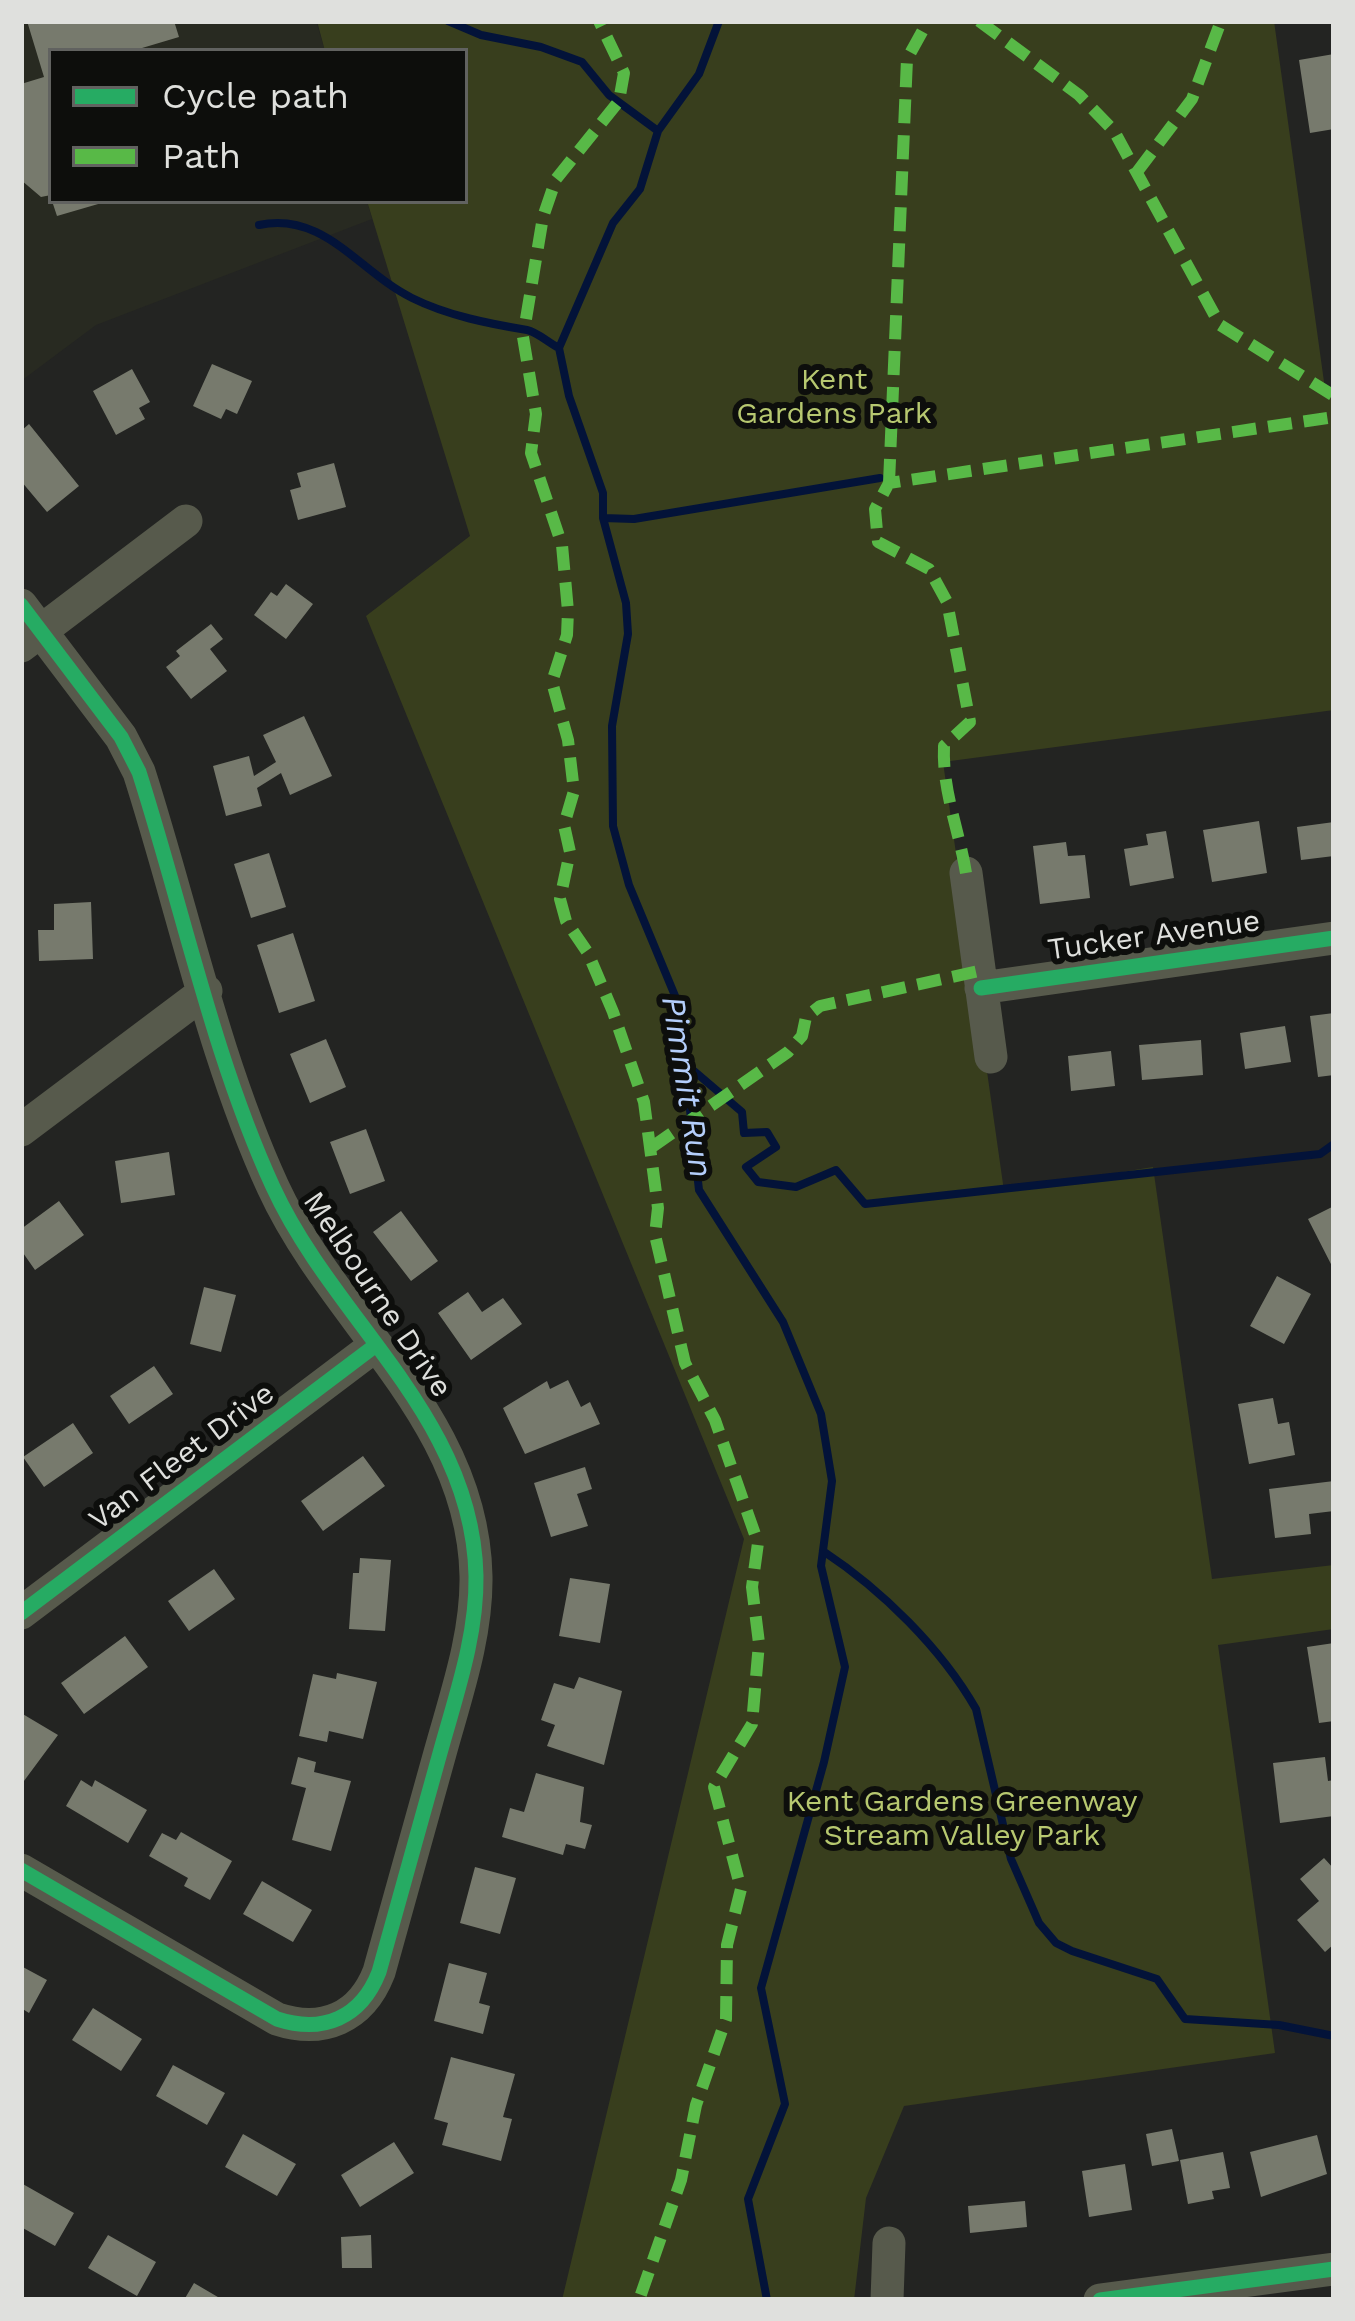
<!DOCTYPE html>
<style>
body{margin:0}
#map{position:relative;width:1355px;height:2321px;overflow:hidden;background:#232422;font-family:"Work Sans",sans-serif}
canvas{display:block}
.frame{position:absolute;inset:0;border:24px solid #dfe0dd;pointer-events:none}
.legend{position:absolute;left:48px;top:48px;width:420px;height:156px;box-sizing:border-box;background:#0d0e0c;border:3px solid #616260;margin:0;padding:15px 21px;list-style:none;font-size:36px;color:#dfe0dd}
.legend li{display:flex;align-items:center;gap:24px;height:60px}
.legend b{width:60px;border:3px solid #616260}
</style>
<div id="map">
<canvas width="1355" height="2321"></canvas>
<div class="frame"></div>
<ul class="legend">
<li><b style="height:15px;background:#26ab63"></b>Cycle path</li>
<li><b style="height:15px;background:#58b947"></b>Path</li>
</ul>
</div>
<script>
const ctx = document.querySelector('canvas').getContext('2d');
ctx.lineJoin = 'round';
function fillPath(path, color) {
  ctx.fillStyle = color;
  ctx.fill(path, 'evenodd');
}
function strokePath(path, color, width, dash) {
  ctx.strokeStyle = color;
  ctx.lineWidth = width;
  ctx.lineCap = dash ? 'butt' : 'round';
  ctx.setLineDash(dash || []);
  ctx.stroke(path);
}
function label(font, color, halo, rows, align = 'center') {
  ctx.font = font + ' "Work Sans",sans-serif';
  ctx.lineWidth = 12;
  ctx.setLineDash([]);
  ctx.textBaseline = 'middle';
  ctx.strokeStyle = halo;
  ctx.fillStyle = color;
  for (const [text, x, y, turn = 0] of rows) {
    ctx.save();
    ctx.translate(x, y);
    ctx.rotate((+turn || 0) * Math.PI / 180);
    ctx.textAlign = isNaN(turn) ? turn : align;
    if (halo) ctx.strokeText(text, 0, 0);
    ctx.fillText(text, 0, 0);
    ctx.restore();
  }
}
const built = new Path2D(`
 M21,21h295l9,30h-274v150h316l5,18 -276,106 -75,56z`);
const green = new Path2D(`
 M317,21h957l51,368 9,-1v322l-391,52 61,429 149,-24 59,412 122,-14v64l-116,16 57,408 -371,53 -38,92 -12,102h-292l182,-761 -378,-923 104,-80 -103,-335h98v-150h-140z`);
const stream = new Path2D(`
 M448,21l33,14 60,12 41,15 27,33 49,36
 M719,21l-20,53 -41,57 -18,58 -27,34 -54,125 10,48 34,97v25l23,85 2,31 -16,92 1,100 16,59 49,118 21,187 84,132 38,92 11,67 -11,85 24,101 -21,95 -63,226 24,116 -37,95 19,101
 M259,225c65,-14 100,47 153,73 36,18 79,26 115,32 10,2 22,13 32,18
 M603,518l31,1 246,-41
 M687,1065l55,47 2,21 23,-1 9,15 -30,20 12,15 38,5 40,-17 29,34 455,-50 14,-10
 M823,1551c59,39 118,97 153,158l35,150 28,64 17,20 16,8 85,28 28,40 94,6 55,11`);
const building = new Path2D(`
 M27,21h147l5,16 -47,14h-81v144l-10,2 -20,-17v-96l23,-7z
 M1334,54v75l-24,4 -11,-73z
 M52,201h53v1l-48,14z
 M212,364l40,17 -15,33 -11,-5 -5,10 -28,-13z
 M132,369l18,33 -11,6 6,11 -29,16 -23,-44z
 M29,424l50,62 -32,26 -26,-31v-50z
 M334,463l12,44 -48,13 -8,-30 11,-3 -4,-14z
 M286,584l27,20 -27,35 -32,-24 17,-23 6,4z
 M211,624l12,15 -13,10 17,22 -36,28 -25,-32 14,-11 -4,-5z
 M304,716l28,60 -42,19 -9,-22 -24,15 5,18 -36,10 -13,-50 36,-10 5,20 22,-14 -13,-27z
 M1259,821l8,52 -55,9 -9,-52z
 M1334,822v34l-33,4 -4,-33z
 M1166,831l8,47 -44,8 -6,-37 24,-4 -2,-11z
 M1066,842l2,14 17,-1 5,43 -50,6 -7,-58z
 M269,853l17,54 -35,11 -17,-54z
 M91,902l2,57 -54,2 -1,-31h16v-26z
 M293,933l22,68 -36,12 -22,-68z
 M1334,1013v62l-16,2 -8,-61z
 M1285,1026l6,36 -46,7 -5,-36z
 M326,1039l20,48 -36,16 -20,-49z
 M1201,1040l2,35 -61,5 -3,-35z
 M1111,1051l4,35 -44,5 -3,-35z
 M366,1129l19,52 -35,13 -20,-52z
 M169,1152l6,43 -54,8 -6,-42z
 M59,1201l25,34 -49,35 -14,-20v-21z
 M1334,1206v64l-26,-51z
 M401,1211l37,50 -27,20 -38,-49z
 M1277,1276l34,18 -27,50 -34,-18z
 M204,1287l32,8 -15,57 -31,-8z
 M468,1292l14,20 21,-14 19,26 -51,36 -33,-47z
 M154,1366l19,28 -44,30 -19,-28z
 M568,1380l13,27 9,-5 10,22 -75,30 -22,-46 44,-27 3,8z
 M1273,1398l5,26 11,-2 6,33 -46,9 -11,-60z
 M73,1423l20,30 -49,34 -21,-30z
 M363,1456l22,30 -62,45 -22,-30z
 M585,1467l7,22 -15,5 11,32 -37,11 -17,-54z
 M1334,1481v30l-25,3 2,20 -36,4 -6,-49z
 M360,1558l31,2 -6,71 -36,-2 4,-56h6z
 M214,1569l21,30 -46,32 -21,-30z
 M570,1578l40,6 -10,59 -41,-7z
 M125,1636l23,31 -64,47 -23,-31z
 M1334,1643v78l-15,2 -12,-76z
 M337,1673l40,9 -14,57 -34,-8 -2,11 -28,-6 14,-62 23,5z
 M579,1677l43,14 -18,74 -57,-19 8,-21 -14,-5 13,-37 20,6z
 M21,1713l37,22 -37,50z
 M298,1757l18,5 -2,10 37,9 -20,70 -39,-11 14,-52 -15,-4z
 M1325,1757l3,24 6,-1v36l-54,7 -7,-60z
 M536,1773l48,14 -4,35 12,3 -7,24 -19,-5 -3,11 -61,-18 8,-29 14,4z
 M81,1780l11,7 3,-7 52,30 -19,33 -62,-37z
 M181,1832l51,29 -22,39 -26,-14 4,-8 -39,-22 13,-23 14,7z
 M1324,1858l10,11v75l-9,8 -28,-32 22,-19 -19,-22z
 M475,1867l41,11 -16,56 -40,-11z
 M262,1881l50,29 -19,32 -50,-28z
 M449,1963l38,10 -8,30 11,3 -7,28 -49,-13z
 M21,1966l26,14 -18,33 -8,-5z
 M93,2008l49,31 -21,32 -49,-31z
 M451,2057l64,17 -12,43 9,2 -11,42 -59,-16 6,-22 -14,-4z
 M173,2065l52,28 -18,32 -51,-29z
 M1172,2129l7,32 -27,5 -6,-32z
 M243,2134l53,30 -19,32 -52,-29z
 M1317,2135l10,39 -66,23 -11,-45z
 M394,2142l20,31 -54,34 -19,-32z
 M1223,2152l7,36 -18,3 2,8 -26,5 -8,-44z
 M1125,2164l7,46 -43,7 -7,-46z
 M21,2183l53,30 -19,33 -34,-19z
 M1025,2201l2,26 -57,6 -2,-27z
 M108,2235l48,27 -19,34 -49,-28z
 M371,2235l1,33h-30l-1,-31z
 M194,2283l29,17h-39z`);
const minor = new Path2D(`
 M21,605l100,132 18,35c44,137 74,284 134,415 62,135 200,230 203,389 1,60 -20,119 -36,177 -20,73 -40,146 -61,219 -18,46 -56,62 -102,47l-256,-149
 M21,646l165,-125
 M966,873l25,184
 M981,988l353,-50
 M21,1130l185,-139
 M21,1613l355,-268
 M887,2300l2,-57
 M1100,2300l234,-31`);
const quiet = new Path2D(`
 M979,21l100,74 35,36 106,194 114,71
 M1137,172l55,-73 29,-78
 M526,319l17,-102 13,-38 63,-78 5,-28 -25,-52
 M523,337l13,77 -5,39 31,92 6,66 -1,24 -15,47 16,58 6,51 -10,34 6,27 -10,47 6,22 22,32 25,59 31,90 14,106 -3,27 30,128 30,57 43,123 -6,44 7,56 -7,81 -38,63 27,102 -14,56 -1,74 -30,86 -15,75 -42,120
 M889,483l18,-424 21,-38
 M966,873c-7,-43 -24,-83 -22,-127l26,-24 -23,-120 -18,-33 -51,-27 -3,-33 14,-26 445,-66
 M652,1147l136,-95 14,-16 4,-19 14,-11 159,-35`);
const cycleway = new Path2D(`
 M21,605l100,132 18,35c44,137 74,284 134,415 62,135 200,230 203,389 1,60 -20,119 -36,177 -20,73 -40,146 -61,219 -18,46 -56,62 -102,47l-256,-149
 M981,988l353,-50
 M21,1613l355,-268
 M1100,2300l234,-31`);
const parkNames = [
 ["Kent",834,380],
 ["Gardens Park",834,414],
 ["Kent Gardens Greenway",962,1802],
 ["Stream Valley Park",962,1836]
];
const streetNames = [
 ["Tucker Avenue",1154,936,-8],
 ["Melbourne Drive",377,1295,56],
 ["Van Fleet Drive",182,1457,-37]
];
const waterNames = [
 ["Pimmit Run",686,1087,81]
];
fillPath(built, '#282a21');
fillPath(green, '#383e1d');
strokePath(stream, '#031339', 8);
fillPath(building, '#777a6d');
strokePath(minor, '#575a4c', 33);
strokePath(quiet, '#58b947', 12, [24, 12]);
strokePath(cycleway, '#26ab63', 15);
label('30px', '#b7c870', '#0d0e0c', parkNames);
label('30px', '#dfe0dd', '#0d0e0c', streetNames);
label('italic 33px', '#b4cefb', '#0d0e0c', waterNames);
</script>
